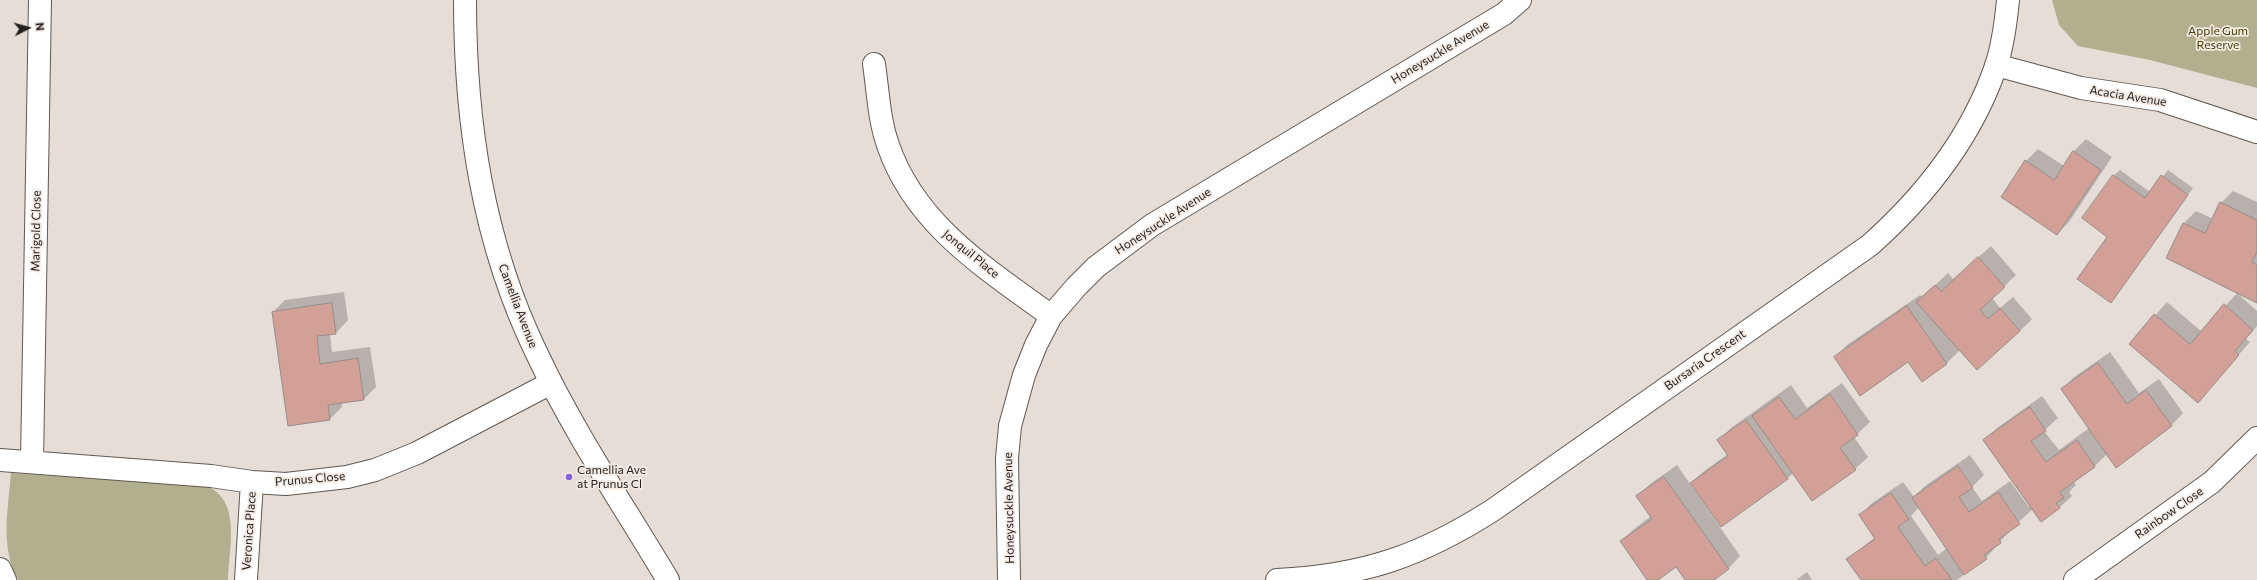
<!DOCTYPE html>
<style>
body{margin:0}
#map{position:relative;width:2257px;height:580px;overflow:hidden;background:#e7ddd7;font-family:Commissioner,sans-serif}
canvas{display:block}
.north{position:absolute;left:8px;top:8px;width:40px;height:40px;-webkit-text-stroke:3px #f4eae4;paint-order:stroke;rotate:84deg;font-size:11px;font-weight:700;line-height:16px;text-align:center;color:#23201d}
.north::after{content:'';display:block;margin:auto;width:14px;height:18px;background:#23201d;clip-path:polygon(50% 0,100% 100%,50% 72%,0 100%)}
</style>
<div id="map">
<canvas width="2257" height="580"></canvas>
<div class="north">N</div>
</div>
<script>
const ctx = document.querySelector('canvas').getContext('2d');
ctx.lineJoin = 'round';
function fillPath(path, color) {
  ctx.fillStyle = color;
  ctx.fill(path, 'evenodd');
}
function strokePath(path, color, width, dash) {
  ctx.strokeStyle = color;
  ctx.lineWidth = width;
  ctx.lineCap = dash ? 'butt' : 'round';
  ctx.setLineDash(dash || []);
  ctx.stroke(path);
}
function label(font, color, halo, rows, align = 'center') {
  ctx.font = font + ' Commissioner,sans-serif';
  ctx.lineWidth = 3.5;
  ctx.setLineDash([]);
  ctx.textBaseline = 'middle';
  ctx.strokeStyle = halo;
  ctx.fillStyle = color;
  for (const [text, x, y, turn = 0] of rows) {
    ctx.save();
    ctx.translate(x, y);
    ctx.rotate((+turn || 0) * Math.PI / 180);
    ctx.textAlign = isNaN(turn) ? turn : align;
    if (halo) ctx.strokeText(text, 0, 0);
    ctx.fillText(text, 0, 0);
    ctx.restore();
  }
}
const green = new Path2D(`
 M2052,0h205v88l-107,-28 -72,-14 -19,-21z
 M11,473l195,13c36,13 23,64 22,94h-210c-18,-33 -10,-70 -7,-107z`);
const shadow = new Path2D(`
 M2086,139l26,18 -43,65 -12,12 -31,-73 12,-12 26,17 10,-15z
 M2120,170l30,22 18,-22 25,18 -82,114 -2,-65 4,-61z
 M2233,191l24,11v99l-89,-43 16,-35 12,-12 17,8 8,-16z
 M1991,246l25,29 -24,23 8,10 13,-11 19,22 -12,12 -60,19 -13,13 -25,17 -14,-19 -73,-4 12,-12 73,-50 2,2 26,-24 5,6z
 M344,292l4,28 -12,13 -6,1 2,18 38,-5 6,40 -12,12 -23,3 1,5 -12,12 -41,6 -16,-113 12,-12z
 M2237,293l20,18v15l-11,13 4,3 -52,59 -67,-58 36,-41 35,30z
 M2110,352l29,41 20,-14 24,34 -12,13 -64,28 -12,12 -22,15 3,4 -7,7 3,4 -13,12 -26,1 -21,19 -26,30 -29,22h-95l-14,-21 27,-22 -15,-21 12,-13 31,-21 11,15 11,-11 45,-31 14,20 -12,12 10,14 28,-20 19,26 2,-1 -46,-66 12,-12 45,-32 16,22 -14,13 15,19 30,-22 -27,-39 12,-12zM1919,507l28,41 -9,7 -27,-39z
 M1842,383l28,39 -16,15 14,20 -13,12 -43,31 -19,-27 -6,6 -95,4 12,-12 24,-17 -10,-13 13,-13 60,-43 16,23z
 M1677,465l63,91 -12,13 -16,11h-26l-9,-14 -21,14h-8l-27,-39 13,-12 17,-13 -14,-20 13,-12z
 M1807,572l5,8h-16z`);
const building = new Path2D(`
 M2073,151l28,19 -44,65 -56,-38 24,-37 29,20z
 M2113,175l32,23 16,-23 27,20 -77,108 -34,-24 30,-42 -25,-19z
 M2220,202l37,18v32l-5,10 5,3v38l-91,-45 17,-35 22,10z
 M1978,257l27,30 -25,23 8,9 12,-11 20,23 -43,39 -61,-68 19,-17 6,6z
 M332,303l4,31 -19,2 3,28 38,-6 6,42 -36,5 2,15 -42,6 -16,-114z
 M2224,304l29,26 -18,21 4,4 -41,48 -69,-59 25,-30 36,30z
 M1907,306l40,58 -25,18 -14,-20 -48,34 -26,-39z
 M2098,363l29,41 19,-14 26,36 -56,42 -55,-79z
 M1830,394l28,41 -18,13 16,22 -44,31 -60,-85 27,-19 16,22z
 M2030,407l16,24 -15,10 15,21 31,-22 18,27 -35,25 4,6 -8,5 4,5 -19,14 -58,-82z
 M1746,420l42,59 -67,48 -31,-44 38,-27 -11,-16z
 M1958,466l15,22 -14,9 10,15 29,-20 22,32 -21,15 2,4 -17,12 3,4 -23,16 -52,-77z
 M1664,477l65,92 -15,11h-29l-9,-13 -18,13h-11l-27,-39 32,-22 -16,-23z
 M1891,493l18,26 -11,8 27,39 11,-8 16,22h-91l-15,-21 29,-20 -16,-24z`);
const minor = new Path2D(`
 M465,0c0,123 18,243 72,354 37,79 87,152 131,226
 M874,64c4,27 5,56 14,81 27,80 99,124 163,171
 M1996,65l85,23 79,12 97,32
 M0,460l211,16 41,6 34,2 61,-7 28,-7 42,-17 134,-70
 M32,461l8,-461
 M0,569l5,11
 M246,580l6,-98
 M1009,580l-2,-122 3,-32 14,-51 12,-30 15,-29 25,-29 20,-20 56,-42 352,-211 16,-14
 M1277,580c86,-4 144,-24 216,-70l377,-265c55,-49 102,-109 126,-179 7,-21 10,-45 12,-66
 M2075,580l137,-98 45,-44`);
const markers = [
 [569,477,4,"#8661db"]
];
const parkNames = [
 ["Apple Gum",2218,31],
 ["Reserve",2218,45]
];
const streetNames = [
 ["Honeysuckle Avenue",1440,52,-31],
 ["Acacia Avenue",2128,96,9],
 ["Honeysuckle Avenue",1163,221,-33],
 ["Marigold Close",36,231,-89],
 ["Jonquil Place",971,254,39],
 ["Camellia Avenue",518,306,69],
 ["Bursaria Crescent",1705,360,-35],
 ["Prunus Close",310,479,-5],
 ["Honeysuckle Avenue",1009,508,-91],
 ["Rainbow Close",2169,513,-35],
 ["Veronica Place",249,531,-86]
];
const poiNames = [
 ["Camellia Ave",577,470],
 ["at Prunus Cl",577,484]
];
fillPath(green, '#b2af8e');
fillPath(shadow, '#0003');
fillPath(building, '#d2a097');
strokePath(building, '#978c8a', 1);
strokePath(minor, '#605852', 24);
strokePath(minor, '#fff', 22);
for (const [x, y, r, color] of markers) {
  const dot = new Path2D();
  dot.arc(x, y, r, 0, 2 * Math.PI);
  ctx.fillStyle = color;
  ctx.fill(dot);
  strokePath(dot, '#f4eae4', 1.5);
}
label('12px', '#433c01', '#f4eae4', parkNames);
label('12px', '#23201d', '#f4eae4', streetNames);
label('12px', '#23201d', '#f4eae4', poiNames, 'left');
</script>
